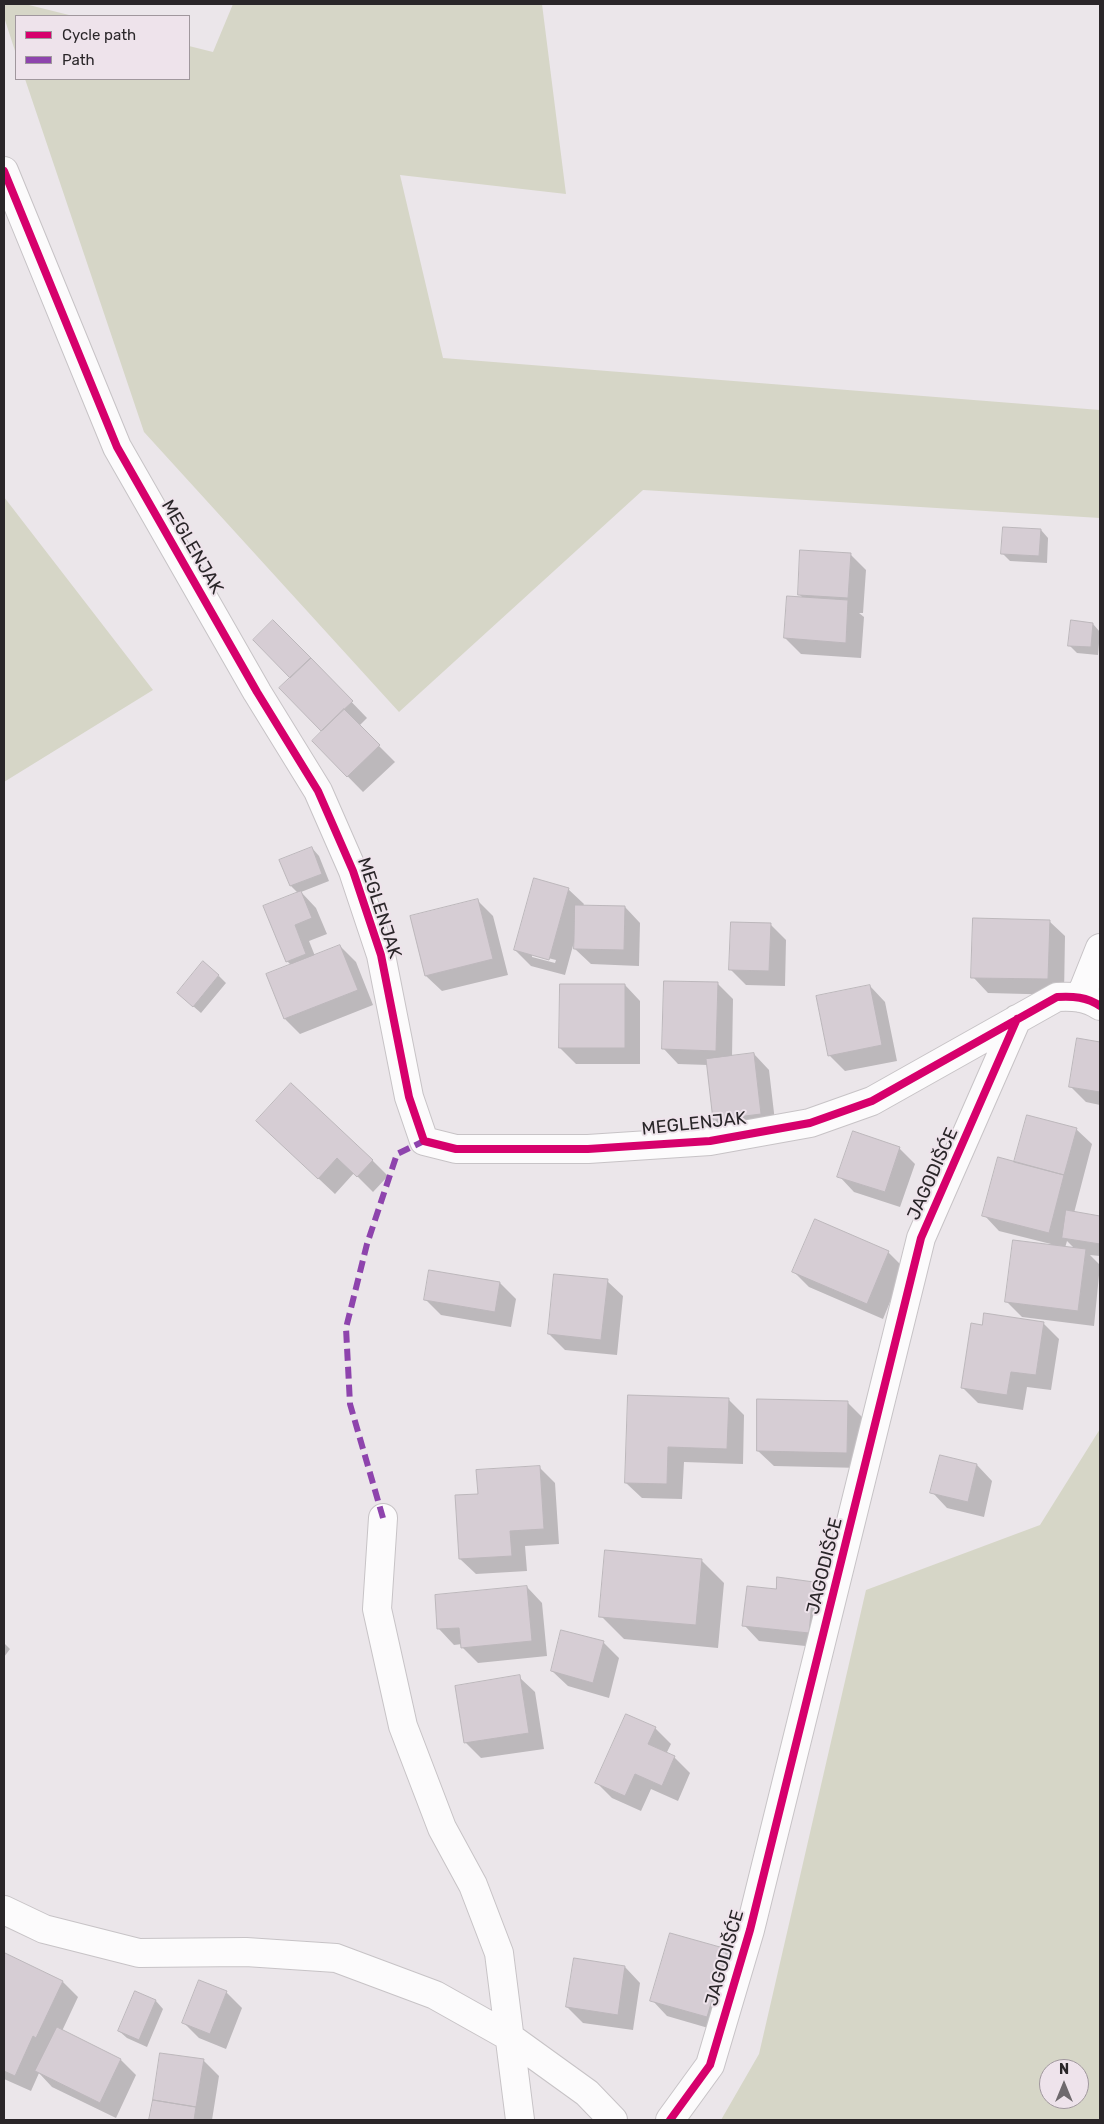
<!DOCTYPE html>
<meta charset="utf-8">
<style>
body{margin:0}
#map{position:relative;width:1104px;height:2124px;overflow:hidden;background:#ebe6ea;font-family:Rubik,sans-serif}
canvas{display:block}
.frame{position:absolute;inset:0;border:5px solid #2a2629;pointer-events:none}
.legend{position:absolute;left:15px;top:15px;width:175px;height:65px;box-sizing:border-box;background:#eee3eb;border:1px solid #a0979d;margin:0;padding:6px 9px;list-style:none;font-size:15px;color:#2a2629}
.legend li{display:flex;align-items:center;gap:10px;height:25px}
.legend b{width:25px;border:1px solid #a0979d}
.north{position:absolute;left:1039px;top:2059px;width:50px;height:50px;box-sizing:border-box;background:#eee3eb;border:1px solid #a0979d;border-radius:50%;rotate:0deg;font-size:14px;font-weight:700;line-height:20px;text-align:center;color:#2a2629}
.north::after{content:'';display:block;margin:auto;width:18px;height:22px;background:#6e696d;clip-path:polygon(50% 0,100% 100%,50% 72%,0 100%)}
</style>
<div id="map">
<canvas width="1104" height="2124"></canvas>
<div class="frame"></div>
<ul class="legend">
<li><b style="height:6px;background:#d6006c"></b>Cycle path</li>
<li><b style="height:6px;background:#8e44ad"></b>Path</li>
</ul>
<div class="north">N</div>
</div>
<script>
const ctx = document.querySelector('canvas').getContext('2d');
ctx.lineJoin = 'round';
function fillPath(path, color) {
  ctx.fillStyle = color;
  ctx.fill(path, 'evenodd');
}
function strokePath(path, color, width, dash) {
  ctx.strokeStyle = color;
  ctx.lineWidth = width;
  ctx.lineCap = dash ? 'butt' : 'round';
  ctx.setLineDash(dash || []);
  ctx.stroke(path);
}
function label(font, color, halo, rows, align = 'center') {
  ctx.font = font + ' Rubik,sans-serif';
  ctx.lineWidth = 4;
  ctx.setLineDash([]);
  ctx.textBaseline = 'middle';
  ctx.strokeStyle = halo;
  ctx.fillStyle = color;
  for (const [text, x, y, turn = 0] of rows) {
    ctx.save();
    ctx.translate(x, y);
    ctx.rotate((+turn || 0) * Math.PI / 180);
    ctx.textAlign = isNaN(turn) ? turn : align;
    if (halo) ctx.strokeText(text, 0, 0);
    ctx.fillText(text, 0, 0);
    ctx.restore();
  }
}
const green = new Path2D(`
 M4,4h21l48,12h-57v38l-12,-37z
 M233,4h309l24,190 -166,-19 43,183 657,52v108l-457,-28 -244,222 -255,-280 -119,-353h164v-33l24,6z
 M4,497l149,193 -149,92z
 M1100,1429v691h-379l38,-66 107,-464 174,-65zM1049,2069h30v30h-30z`);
const shadow = new Path2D(`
 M1041,530l7,8 -1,25 -37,-2 -8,-8z
 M850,554l16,16 -3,43h-4l5,4 -3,41 -60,-4 -16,-16 18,-40 -4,-4z
 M1093,624l7,8 -2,23 -21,-2 -8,-8z
 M289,637l78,81 -8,8 36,36 -32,30 -50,-51 10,-10 -42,-43 10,-10z
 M312,848l7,8 10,25 -28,11 15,16 11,26 -18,7 6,15 25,-10 16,16 17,43 -73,29 -15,-15 6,-54 -4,-4 11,-68 -7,-7z
 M568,889l16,15 -1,2 42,1 15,16 -1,43 -48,-2 -16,-15 -1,-7 -9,33 -34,-9 -16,-16zM532,954l24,6 -1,3 -23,-6z
 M477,900l16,16 15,59 -66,16 -16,-15 -14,-59z
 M1049,921l16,15 -1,59 -76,-2 -15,-16z
 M770,924l16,16 -1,46 -39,-1 -16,-16z
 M219,976l7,7 -25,30 -23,-20z
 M718,984l15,15 -1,58 22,-3 15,16 7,60 -46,5 -16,-16 -6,-54 -30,-1 -15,-16z
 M625,985l15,16v63h-64l-16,-16z
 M870,986l15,16 12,59 -52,10 -15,-15z
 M1078,1039l22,4v62l-14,-3 -15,-15z
 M1076,1129l16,15 -18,69 26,4v39l-10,-1 10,10 -6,61 -72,-9 -16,-16 45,-57 -52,-13 -15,-16 31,-51zM1067,1241l8,8 -10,-1z
 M273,1136l99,24 16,16 -15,16 -19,-19 -19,21z
 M899,1148l16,16 -15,43 -46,-15 -15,-16z
 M816,1221l73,32 15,15 -21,51 -74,-32 -15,-15z
 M430,1272l70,11 16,16 -5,28 -70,-12 -16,-16z
 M607,1281l16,15 -6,59 -52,-5 -16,-16z
 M1043,1323l16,16 -8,51 -24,-3 -4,23 -45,-7 -16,-16 21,-61z
 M629,1397l100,3 15,15 -1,49 -59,-2 -2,37 -40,-1 -16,-15z
 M847,1402l16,16 -1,50 -88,-2 -16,-15z
 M977,1465l15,16 -8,36 -37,-9 -15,-16z
 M539,1467l16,16 4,61 -34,2 2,25 -51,3 -16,-15 19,-64z
 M701,1560l23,23 -6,65 -94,-9 -23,-23z
 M814,1583l15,16 -5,49 -65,-7 -15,-16 33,-35z
 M527,1587l15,16 5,53 -69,7 -16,-16v-3l-8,1 -15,-16z
 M562,1632l42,11 15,15 -10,40 -41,-12 -16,-15z
 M4,1643l6,6 -6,8z
 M519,1677l16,15 9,57 -63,9 -16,-16z
 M655,1728l16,16 -5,10 8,3 16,16 -12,28 -27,-12 -10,22 -29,-13 -15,-15z
 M726,1950l16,16 -20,66 -55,-16 -15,-16z
 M6,1955l57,27 15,15 -16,34 59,29 15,15 -20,43 -64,-31 -13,-14 -8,18 -27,-12v-119z
 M625,1967l15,16 -7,47 -50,-7 -16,-16z
 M226,1992l16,16 -16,41 -27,-11 -15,-15z
 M136,1993l20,8 7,8 -16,38 -20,-9 -8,-7z
 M161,2054l42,6 16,16 -7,44h-61z`);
const building = new Path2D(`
 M1003,527l38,2 -2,27 -38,-2z
 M800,550l51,3 -3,45 -50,-3z
 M787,596l61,4 -2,43 -62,-5z
 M273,620l38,38 -21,20 -37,-38z
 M1071,620l22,3 -2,24 -23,-1z
 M311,658l42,43 -32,30 -42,-43z
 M344,709l36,36 -33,32 -35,-36z
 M312,847l10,27 -32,12 -11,-26z
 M534,878l35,10 -20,72 -35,-10z
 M301,891l11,27 -17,7 11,29 -20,8 -23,-56z
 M478,899l15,60 -68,17 -15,-60z
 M575,905l50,1 -1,44 -50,-1z
 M973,918l77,2 -2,59 -77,-1z
 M731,922l40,1 -2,48 -40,-1z
 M340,945l18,45 -74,29 -18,-45z
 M203,961l16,14 -26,32 -16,-14z
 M664,981l54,1 -2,69 -54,-2z
 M560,984h65v64h-66z
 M870,985l12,60 -54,11 -12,-60z
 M1077,1038l23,4v50l-31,-5z
 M754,1053l7,61 -48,6 -7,-61z
 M291,1083l82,77 -16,17 -20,-19 -19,21 -62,-58z
 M1027,1115l50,13 -13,47 -50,-13z
 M853,1131l47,16 -15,45 -48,-15z
 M998,1157l66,18 -15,58 -67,-17z
 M1066,1210l34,6v28l-38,-6z
 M815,1219l74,32 -22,53 -75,-32z
 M1013,1240l73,9 -8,62 -73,-9z
 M429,1270l71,12 -5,30 -71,-12z
 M554,1274l54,5 -7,61 -53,-6z
 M984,1313l60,9 -8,53 -25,-3 -4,23 -46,-7 10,-65 11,2z
 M628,1395l101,3 -2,51 -59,-2 -1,37 -42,-1z
 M757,1399l91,2 -1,52 -90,-2z
 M940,1455l37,9 -9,38 -38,-9z
 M540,1466l4,63 -34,2 2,25 -53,3 -4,-64 23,-1 -2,-24z
 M605,1550l97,9 -6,66 -97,-8z
 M777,1577l37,5 -5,51 -67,-7 5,-40 29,3z
 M527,1586l5,55 -71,7 -2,-20 -22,1 -2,-34z
 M561,1630l43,11 -11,42 -42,-12z
 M520,1675l9,58 -65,10 -9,-57z
 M626,1714l30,13 -8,17 27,12 -13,30 -27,-12 -10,22 -30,-13z
 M670,1933l57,16 -20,68 -57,-16z
 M5,1953l58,28 -27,57 -3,-2 -18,40 -11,-5z
 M574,1958l51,8 -7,49 -52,-8z
 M199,1980l28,11 -17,43 -28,-11z
 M135,1991l21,9 -17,40 -21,-9z
 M57,2027l64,32 -21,44 -65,-32z
 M160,2053l44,6 -8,48 -43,-7z
 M153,2100l43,7 -2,13h-45z`);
const minor = new Path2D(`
 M4,171l113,276 140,245 61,99 35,80 28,84 28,142 15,44 32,8h132l122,-8 100,-18 62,-22 185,-104c16,-1 30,0 43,9
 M1080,998l20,-50
 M383,1518l-6,91 26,117 39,102 31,57 26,68 21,167
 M4,1910l40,19 95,24 107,-1 90,6 99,37 73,41 79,57 26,27
 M670,2120l40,-55 40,-135 171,-692 96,-219`);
const quiet = new Path2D(`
 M383,1518l-33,-114 -4,-76 21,-84 30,-90 27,-13`);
const cycleway = new Path2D(`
 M4,171l113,276 140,245 61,99 35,80 28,84 28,142 15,44 32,8h132l122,-8 100,-18 62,-22 185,-104c16,-1 30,0 43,9
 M670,2120l40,-55 40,-135 171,-692 96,-219`);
const streetNames = [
 ["MEGLENJAK",192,547,60],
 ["MEGLENJAK",379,908,72],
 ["MEGLENJAK",694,1124,-6],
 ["JAGODIŠĆE",933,1174,-66],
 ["JAGODIŠĆE",825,1566,-76],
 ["JAGODIŠĆE",725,1958,-74]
];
fillPath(green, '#d6d6c7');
fillPath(shadow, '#0003');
fillPath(building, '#d6cdd4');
strokePath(building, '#bcb7bb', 1);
strokePath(minor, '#c7c3c6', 30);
strokePath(minor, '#fcfbfc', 28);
strokePath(quiet, '#8e44ad', 6, [12, 6]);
strokePath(cycleway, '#d6006c', 8);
label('18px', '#2a2629', '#eee3eb', streetNames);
</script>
